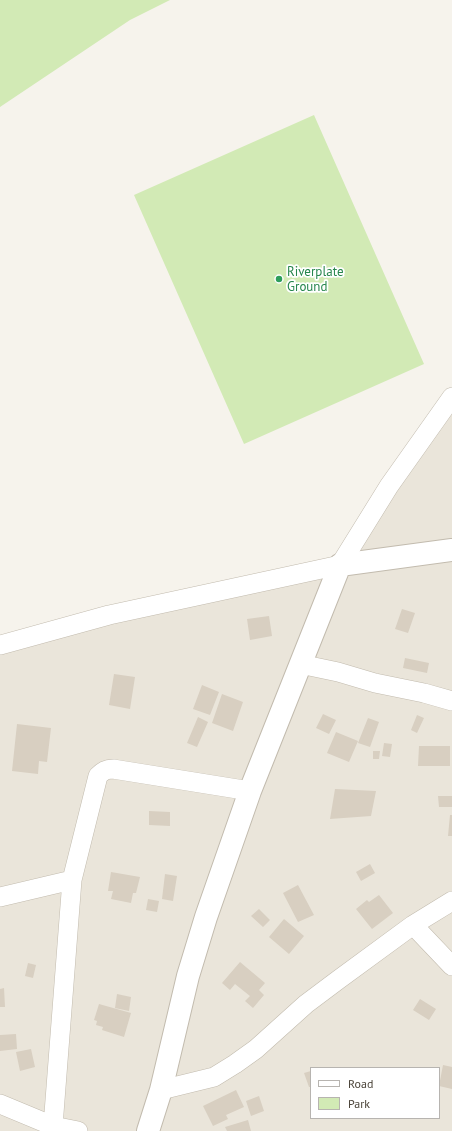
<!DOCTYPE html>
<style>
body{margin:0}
#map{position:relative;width:452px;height:1131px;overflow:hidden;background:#f6f3ec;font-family:"PT Sans",sans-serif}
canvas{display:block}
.legend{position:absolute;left:310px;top:1067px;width:130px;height:52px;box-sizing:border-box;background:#fff;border:1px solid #b7b4b0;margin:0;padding:5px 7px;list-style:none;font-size:12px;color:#4b4439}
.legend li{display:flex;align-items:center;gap:8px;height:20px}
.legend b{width:20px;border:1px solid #b7b4b0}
</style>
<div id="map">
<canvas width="452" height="1131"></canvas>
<ul class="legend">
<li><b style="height:5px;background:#fff"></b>Road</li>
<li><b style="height:11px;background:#d2eab5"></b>Park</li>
</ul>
</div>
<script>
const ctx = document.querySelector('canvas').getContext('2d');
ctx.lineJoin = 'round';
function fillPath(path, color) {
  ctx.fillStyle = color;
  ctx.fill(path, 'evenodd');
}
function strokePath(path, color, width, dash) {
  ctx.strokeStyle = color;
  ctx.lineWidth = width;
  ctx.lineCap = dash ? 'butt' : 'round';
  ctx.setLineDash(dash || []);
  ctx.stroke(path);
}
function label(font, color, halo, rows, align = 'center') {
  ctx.font = font + ' "PT Sans",sans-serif';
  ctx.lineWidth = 3.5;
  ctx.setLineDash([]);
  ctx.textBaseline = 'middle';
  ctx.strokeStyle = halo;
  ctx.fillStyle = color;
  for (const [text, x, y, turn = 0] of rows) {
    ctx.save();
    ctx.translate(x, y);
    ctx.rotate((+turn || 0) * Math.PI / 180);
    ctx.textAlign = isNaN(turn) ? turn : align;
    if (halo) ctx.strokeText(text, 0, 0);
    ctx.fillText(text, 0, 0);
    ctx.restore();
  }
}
const residential = new Path2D(`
 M452,397v734h-452v-486l340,-80zM311,1068h128v50h-128z`);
const green = new Path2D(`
 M0,0h170l-40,20 -130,87z
 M314,115l110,249 -180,80 -110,-249z`);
const building = new Path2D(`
 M402,609l13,4 -7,20 -13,-4z
 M269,616l3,20 -22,4 -3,-21z
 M405,658l24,5 -2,10 -24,-5z
 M114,674l21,3 -5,32 -21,-4z
 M202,685l17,7 -9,23 -17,-6z
 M222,694l21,8 -10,29 -21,-8z
 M323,714l13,6 -7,14 -13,-6z
 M417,715l7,3 -7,15 -6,-3z
 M198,717l10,5 -11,25 -10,-4z
 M368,718l11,4 -9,25 -12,-4z
 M17,724l34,4 -4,34 -8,-1 -1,13 -26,-3z
 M336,732l22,9 -9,21 -22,-9z
 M384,743l8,1 -2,13 -8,-1z
 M419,746h31v20h-32z
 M373,751h7l-1,8h-6z
 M335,789l41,2 -5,25 -41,3z
 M438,796h14v11h-13z
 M149,811l21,1v14l-21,-1z
 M450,815h2v21h-4z
 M370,864l5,9 -14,8 -5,-9z
 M111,872l29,5 -4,16h-3l-2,10 -20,-4 2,-8h-5z
 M165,874l12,2 -4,25 -11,-2z
 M298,885l16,30 -16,7 -15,-29z
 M379,895l14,18 -21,16 -16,-20 11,-9 2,2z
 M148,899l11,2 -2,11 -11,-2z
 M259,909l11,11 -7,7 -12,-11z
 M284,919l20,17 -15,18 -20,-17z
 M240,962l25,21 -6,7 5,5 -11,13 -8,-7 5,-5 -15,-12 -5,6 -8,-7z
 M28,963l8,2 -3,13 -8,-2z
 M4,988l1,19h-5v-18z
 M117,994l14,3 -2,14 -14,-3z
 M420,999l16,10 -7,11 -16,-10z
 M99,1004l32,9 -7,24 -22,-7 1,-3 -7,-2 1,-4 -3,-1z
 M16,1034l1,15 -17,2v-16z
 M31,1049l4,18 -15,4 -4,-19z
 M443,1065l9,2v22l-13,-3z
 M311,1071v16h-2l-5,-14z
 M236,1090l8,17 -18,8 2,4 -15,7 -10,-20z
 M259,1096l5,15 -13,5 -5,-15z
 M248,1120l3,11h-24l-2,-4z`);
const minor = new Path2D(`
 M0,645l109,-30 231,-50 49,-79 63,-89
 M300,664l38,8 37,11 49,10 28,8
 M0,897l72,-17
 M413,925l39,41
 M161,1090l53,-13 21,-13 21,-15 50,-45 32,-24 75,-55 39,-24
 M0,1104l53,22 25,5
 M53,1126l19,-246 26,-104c5,-5 8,-7 15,-7l137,22`);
const tertiary = new Path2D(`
 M148,1131l13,-41 27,-114 18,-59 44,-126 90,-226 112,-15`);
const markers = [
 [279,279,4,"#2e9e5b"]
];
const leisureNames = [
 ["Riverplate",287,272],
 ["Ground",287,287]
];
fillPath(residential, '#eae5da');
fillPath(green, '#d2eab5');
fillPath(building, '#d8cfc1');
strokePath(minor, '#c2bbae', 20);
strokePath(tertiary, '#c2bbae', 24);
strokePath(minor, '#fff', 19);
strokePath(tertiary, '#fff', 22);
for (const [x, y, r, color] of markers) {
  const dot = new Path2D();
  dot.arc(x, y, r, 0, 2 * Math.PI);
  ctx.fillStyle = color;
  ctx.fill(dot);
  strokePath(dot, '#fff', 1.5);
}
label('13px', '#27864d', '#fff', leisureNames, 'left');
</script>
